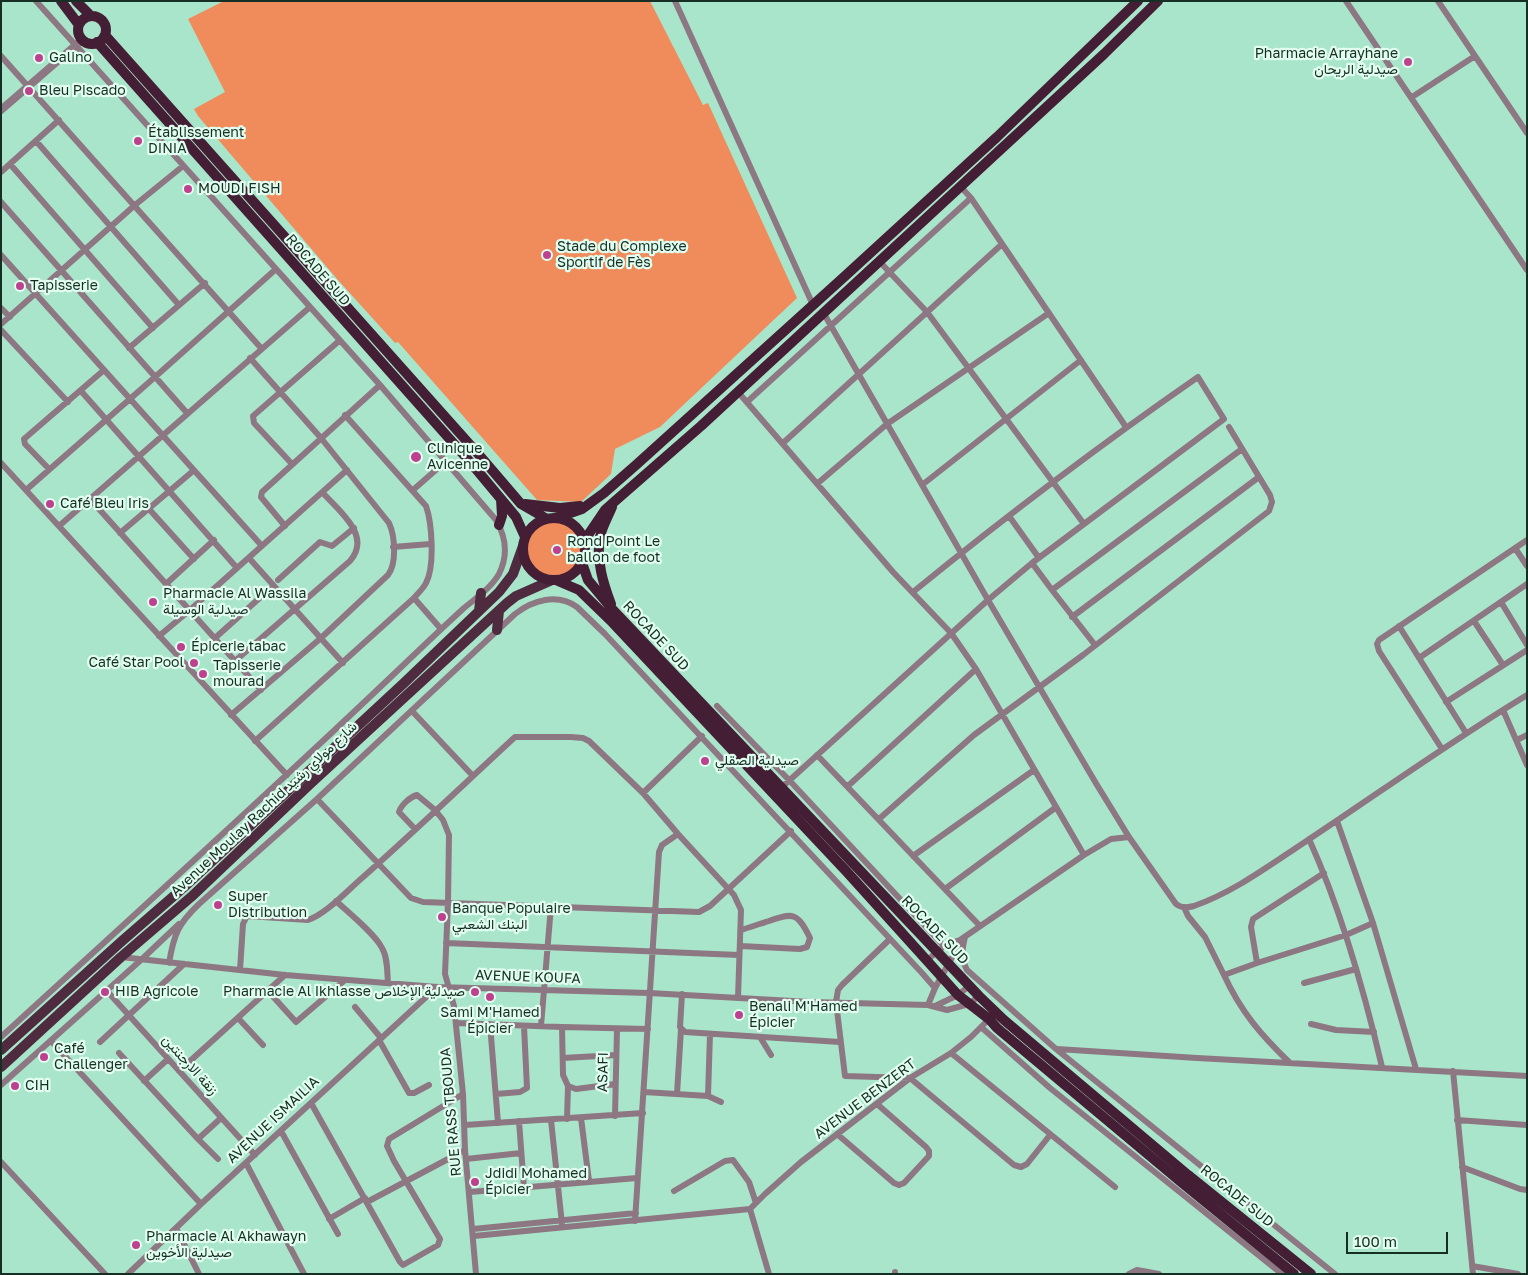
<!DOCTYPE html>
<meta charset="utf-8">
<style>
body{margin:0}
#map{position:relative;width:1528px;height:1275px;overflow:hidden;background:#a9e5ca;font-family:"Golos Text",sans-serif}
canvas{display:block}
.frame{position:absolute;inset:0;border:2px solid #162e24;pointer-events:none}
.scale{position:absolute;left:1346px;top:1232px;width:102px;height:22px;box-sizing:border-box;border:2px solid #162e24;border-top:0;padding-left:6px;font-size:15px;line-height:18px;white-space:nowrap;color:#162e24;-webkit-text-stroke:4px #e1fef0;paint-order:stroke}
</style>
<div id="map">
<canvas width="1528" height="1275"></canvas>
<div class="frame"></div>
<div class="scale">100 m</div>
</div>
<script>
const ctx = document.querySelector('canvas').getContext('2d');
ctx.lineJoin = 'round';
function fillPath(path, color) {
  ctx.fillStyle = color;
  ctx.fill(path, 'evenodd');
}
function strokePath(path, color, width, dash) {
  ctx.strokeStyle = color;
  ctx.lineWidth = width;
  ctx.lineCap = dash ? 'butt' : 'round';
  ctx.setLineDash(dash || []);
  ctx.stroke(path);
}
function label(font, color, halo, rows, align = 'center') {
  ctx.font = font + ' "Golos Text",Vazirmatn,sans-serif';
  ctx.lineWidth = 4.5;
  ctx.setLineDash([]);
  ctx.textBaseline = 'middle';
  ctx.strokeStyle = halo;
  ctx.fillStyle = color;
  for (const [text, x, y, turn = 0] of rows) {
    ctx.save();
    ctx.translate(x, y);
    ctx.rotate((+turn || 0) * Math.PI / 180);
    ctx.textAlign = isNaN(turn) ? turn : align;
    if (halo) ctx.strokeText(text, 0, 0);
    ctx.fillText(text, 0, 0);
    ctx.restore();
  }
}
const green = new Path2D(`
 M224,1h426l53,104 5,-2 89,195 -137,129 -45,22 -4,25 -30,28 -44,-2 -139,-158 -3,1 -58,-64 -139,-163 -4,-7 31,-17 -37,-73z
 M527 549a27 27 0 1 1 54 0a27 27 0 1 1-54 0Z`);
const minor = new Path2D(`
 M675,1l138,304
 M1346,1l181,269
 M1438,1l89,132
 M1,56l260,292
 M1412,97l63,-41
 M36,141l143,164
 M10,164l143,164
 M1,172l58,-52
 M960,186l11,12 155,229
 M1,202l186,211
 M1,255l261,291
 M879,261l48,51 157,212
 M1,308l9,9
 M823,312l165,288 109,185 32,52 47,67c5,4 11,4 18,2 40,-14 76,-41 111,-64 74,-49 146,-101 222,-147
 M1,324l134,-119 48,-39
 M1,330l67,72
 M129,348l76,-65
 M81,391l156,177
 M738,392l155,180 58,61 25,36 108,186
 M747,402l224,-204
 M783,443l218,-198
 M1,463l286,312
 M292,464l-38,-41 -1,-7 86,-75
 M49,469l-24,-25 -1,-5 80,-69
 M818,483l69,-59 162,-111
 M922,485l159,-125
 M26,490l129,-113 121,-108
 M413,490l32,-28
 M90,499l171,191
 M149,509l45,50
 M1009,516l30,42
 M59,526l251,-219
 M285,526l-24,-29 1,-5 118,-107
 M120,533l73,-62
 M393,547l37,-3
 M1515,548l12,18
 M249,558l94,105
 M1032,563l20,27
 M278,580l42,-38 12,4 22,-18
 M166,584l48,-44
 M414,598l27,31
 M1501,602l26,43
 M1072,617l187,-140
 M1474,621l29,44
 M1399,626l67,107
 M159,636l31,-26 157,-140
 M215,638l58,-52
 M1095,645l-43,-55 190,-141
 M1419,658l108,-74
 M235,661l115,-100c22,-25 -10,-49 -27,-68
 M1446,702l81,-52
 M717,706l72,74 155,166
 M1503,710l24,55
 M412,711l61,65
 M231,715l90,-77 67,-63c9,-12 7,-39 1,-52l-68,-85 -71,-80
 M1517,740l10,-5
 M255,741l159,-143c4,-5 9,-9 12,-15 9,-17 6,-60 0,-77l-81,-91
 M1442,749l-63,-98 -2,-7 2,-4 148,-100
 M817,755l163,171
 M848,786l128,-117
 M781,788l207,-188 44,-37 192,-144 -26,-42c-98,68 -193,140 -285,215
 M643,793l59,-57
 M317,799l94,99 12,4 276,10 11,-6 81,-75
 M879,819l95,-84 109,-80 186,-144 3,-9 -2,-7 -41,-68
 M1337,821l36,102 43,146
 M415,829l-16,-17c2,-7 11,-15 18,-17l18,15 8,10 6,15 -1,67 -3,72 9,32 9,88 2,56 11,124
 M1309,839c33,73 55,151 73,228
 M913,856l121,-86
 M1324,873l-71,46 -2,8 6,36 89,-28 27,-12
 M945,889l110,-81
 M336,901c13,12 39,33 46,47 6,10 5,24 6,35
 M1184,907l4,9 17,21 19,38 33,-12
 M965,937c-3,12 -4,22 2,33l89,79 279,225
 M890,939l-48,46 -4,5 -2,12 9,74 65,2 104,87 7,2 6,-3 23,-29
 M446,943l293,12
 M740,946l60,3 7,-2 3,-9c-12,-25 -17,-26 -41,-17 -9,3 -19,6 -28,9
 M121,957l164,18 152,12 212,6 162,9 117,3 19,5 22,-6 10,-8
 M927,960l20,-16 13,-4 124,-85 27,-16 18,-2
 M169,963c5,-29 9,-39 30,-59l118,-105 198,-185c18,-14 42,-21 62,-7l28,27 317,339 13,15 -7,17
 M240,970l3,-46 4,-8 61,4c18,-6 39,-29 54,-42 52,-46 102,-94 153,-141h56l12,1 6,3 54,52 35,41 56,61 7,15 -3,88
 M1224,975c17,37 37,60 66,88
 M1304,983l52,-14
 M935,988l19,-34 6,-14
 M107,991l148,164
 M268,991l28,31 49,-42
 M682,994l-2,33 5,5 155,10
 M935,1006l23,-11 11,-9
 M355,1007l26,31
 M238,1018l25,27
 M456,1023l106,4 86,2
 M490,1024l8,99
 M1311,1024l25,6 38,2
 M541,1026l10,-120
 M562,1027l1,48 5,11 -1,33
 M981,1027l69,61 232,186
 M1,1037c132,-121 265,-241 394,-364 23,-22 46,-44 69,-65 12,-10 27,-20 35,-34 9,-18 7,-37 -3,-54l-116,-135 -344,-384
 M760,1037l11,18
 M379,1040l30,53h5l15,-8
 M51,1041l150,163
 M100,1042l84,-78
 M1057,1049l140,9 330,18
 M119,1053l79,86 20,20
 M951,1053l164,134
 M563,1058l53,-3
 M179,1071l106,-96
 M1453,1071l20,203
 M144,1081l24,-22
 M1,1085l140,-125 38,-36
 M568,1086l8,3 39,-5
 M644,1092l64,4 13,6
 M496,1094l24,-2 7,-4 -3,-62
 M677,1094l4,-65
 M708,1096l2,-62
 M311,1103l89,159 3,3 35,-20 2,-6 -46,-78 -7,-15 2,-7 74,-45
 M615,1116l2,-87
 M581,1118l8,63
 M551,1120l11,104
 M1457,1120l70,5
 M519,1121l5,67
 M465,1125l178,-12
 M281,1131l57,103
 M837,1134l57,49 5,2 5,-2 25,-27v-5l-3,-4 -49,-43
 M198,1139l23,-21
 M466,1159l55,-6
 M1,1162l104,112
 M246,1163l58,111
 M1462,1167l58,22 7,1
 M674,1191l51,-30 8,-1 16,22 7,21
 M470,1192l167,-14
 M367,1202l98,-52
 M750,1209l19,65
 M329,1219l36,-21
 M635,1221l24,-369 3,-7 16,-11
 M176,1228l23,46
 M473,1229l163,-16
 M474,1236l276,-27 15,-15 36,-32 109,-84 41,-25 20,-16 20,-20
 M1472,1266l46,8
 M895,1272v2
 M128,1274l73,-70 236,-217
 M1129,1274l8,-4 22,4`);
const tertiary = new Path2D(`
 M1,110l82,-71`);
const primary = new Path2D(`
 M479,611l2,-18
 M497,630l2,-19
 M1,1050l121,-109 61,-53 221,-205 95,-91 14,-18 10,-28
 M1,1067l120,-110 70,-60 120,-114 196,-180 9,-7 34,-15`);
const trunk = new Path2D(`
 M61,1l18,24
 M76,1l15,15
 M78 30a14 14 0 1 1 28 0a14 14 0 1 1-28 0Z
 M105,35l375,421 41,48 26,15
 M97,42l374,421 45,54 9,20
 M525,504l35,4 20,-2
 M523 549a31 31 0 1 1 62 0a31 31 0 1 1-62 0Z
 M556,518l26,-9 22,-16 32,-28 208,-188 153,-140 141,-136
 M499,525l3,-9 -1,-17
 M584,541l21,-31 9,-8 87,-76 403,-372 54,-53
 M582,563l6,17 25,30 366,386 25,24 184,155 123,99
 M558,581l21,9 34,33 234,249 111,123 31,24 8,9 184,154 113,92
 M611,604c-8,-21 -15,-44 -11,-67 2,-10 8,-20 12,-30`);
const markers = [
 [39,58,5,"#be4190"],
 [1408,62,5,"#be4190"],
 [29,91,5,"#be4190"],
 [138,141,5,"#be4190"],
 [188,189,5,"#be4190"],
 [547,255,5,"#be4190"],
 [20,286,5,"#be4190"],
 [416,457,6,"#be4190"],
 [50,504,5,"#be4190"],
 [557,550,5,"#be4190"],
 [153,602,5,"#be4190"],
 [181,647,5,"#be4190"],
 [194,663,5,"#be4190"],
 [203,674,5,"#be4190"],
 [705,761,5,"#be4190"],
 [218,905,5,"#be4190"],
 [442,917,5,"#be4190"],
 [105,992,5,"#be4190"],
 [475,992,5,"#be4190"],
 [490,997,5,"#be4190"],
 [739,1015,5,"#be4190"],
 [44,1057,5,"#be4190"],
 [15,1086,5,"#be4190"],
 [475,1182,5,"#be4190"],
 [136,1245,5,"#be4190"]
];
const poiNames = [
 ["Pharmacie Arrayhane",1398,54,"right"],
 ["صيدلية الريحان",1398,70,"right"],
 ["Galino",49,58],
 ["Bleu Piscado",39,91],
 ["Établissement",148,133],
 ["DINIA",148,149],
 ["MOUDI FISH",198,189],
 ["Stade du Complexe",557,247],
 ["Sportif de Fès",557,263],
 ["Tapisserie",30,286],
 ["Clinique",427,449],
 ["Avicenne",427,465],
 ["Café Bleu Iris",60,504],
 ["Rond Point Le",567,542],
 ["ballon de foot",567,558],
 ["Pharmacie Al Wassila",163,594],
 ["صيدلية الوسيلة",163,610],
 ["Épicerie tabac",191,647],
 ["Café Star Pool",184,663,"right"],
 ["Tapisserie",213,666],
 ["mourad",213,682],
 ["صيدلية الصقلي",715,761],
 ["Super",228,897],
 ["Distribution",228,913],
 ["Banque Populaire",452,909],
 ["البنك الشعبي",452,925],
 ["HIB Agricole",115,992],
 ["Pharmacie Al Ikhlasse صيدلية الإخلاص",465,992,"right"],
 ["Benali M'Hamed",749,1007],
 ["Épicier",749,1023],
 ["Sami M'Hamed",490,1013,"center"],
 ["Épicier",490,1029,"center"],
 ["Café",54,1049],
 ["Challenger",54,1065],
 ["CIH",25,1086],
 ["Jdidi Mohamed",485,1174],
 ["Épicier",485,1190],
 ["Pharmacie Al Akhawayn",146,1237],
 ["صيدلية الأخوين",146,1253]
];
const streetNames = [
 ["ROCADE SUD",318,270,49],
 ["ROCADE SUD",656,636,47],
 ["Avenue Moulay Rachid شارع مولاي رشيد",264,809,-43],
 ["ROCADE SUD",935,930,46],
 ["AVENUE KOUFA",528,977,2],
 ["زنقة الارجنتين",190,1065,48],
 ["ASAFI",603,1072,-89],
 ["AVENUE BENZERT",865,1099,-37],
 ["RUE RASS TBOUDA",451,1112,-95],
 ["AVENUE ISMAILIA",273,1120,-43],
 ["ROCADE SUD",1237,1196,39]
];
fillPath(green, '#f08c5c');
strokePath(minor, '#8d7782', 6);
strokePath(tertiary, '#8d7782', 8);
strokePath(primary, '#4f2b40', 10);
strokePath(trunk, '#441e34', 10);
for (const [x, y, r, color] of markers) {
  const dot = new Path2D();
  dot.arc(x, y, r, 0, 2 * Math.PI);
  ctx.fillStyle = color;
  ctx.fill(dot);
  strokePath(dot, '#e1fef0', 2);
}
label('14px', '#162e24', '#e1fef0', poiNames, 'left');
label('14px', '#162e24', '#e1fef0', streetNames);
</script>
